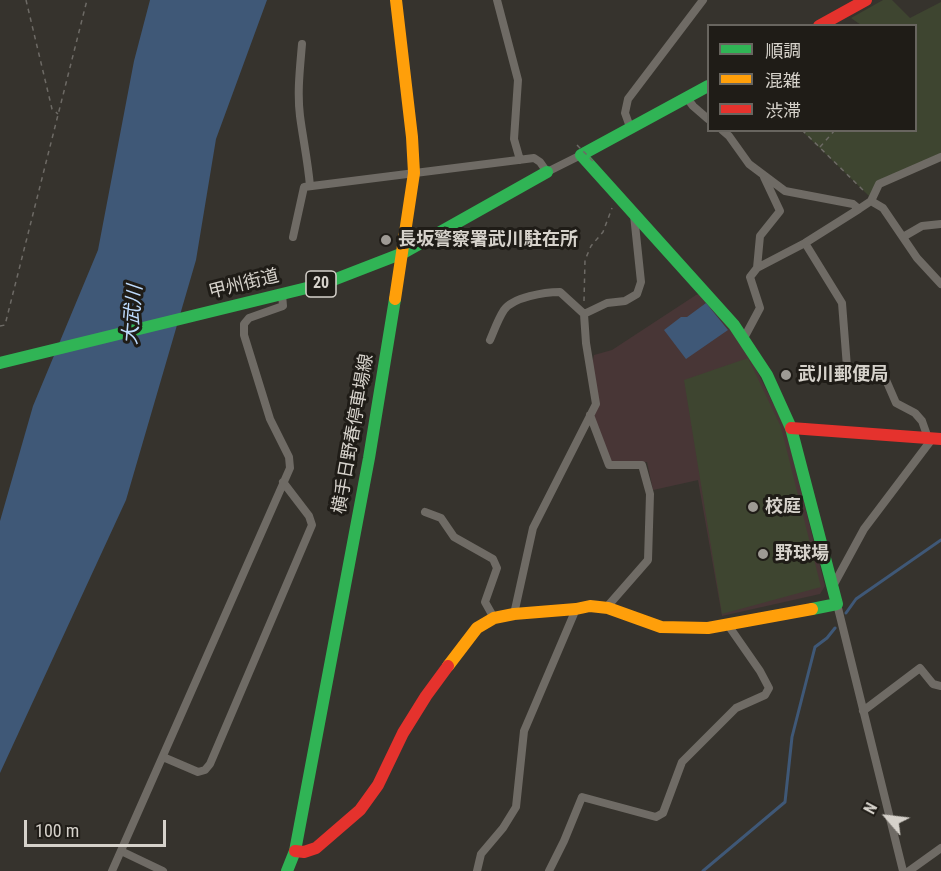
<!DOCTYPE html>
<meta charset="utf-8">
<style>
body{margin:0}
#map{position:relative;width:941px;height:871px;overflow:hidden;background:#36332d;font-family:"Roboto Condensed","Noto Sans JP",sans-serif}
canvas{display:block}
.legend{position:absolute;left:707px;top:24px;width:210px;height:108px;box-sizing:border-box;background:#1f1c17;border:2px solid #68655f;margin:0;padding:8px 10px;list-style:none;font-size:18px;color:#d6d2cb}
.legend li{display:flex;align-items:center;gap:12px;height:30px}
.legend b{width:30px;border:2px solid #68655f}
.north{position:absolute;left:857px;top:787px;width:60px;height:60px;-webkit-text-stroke:4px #1f1c17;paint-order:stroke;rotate:298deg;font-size:16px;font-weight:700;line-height:24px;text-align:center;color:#d6d2cb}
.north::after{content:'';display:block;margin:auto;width:21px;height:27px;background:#d6d2cb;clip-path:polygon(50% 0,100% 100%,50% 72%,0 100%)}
.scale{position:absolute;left:24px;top:820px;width:142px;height:27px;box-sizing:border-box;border:3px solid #d6d2cb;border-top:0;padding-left:8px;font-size:18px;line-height:21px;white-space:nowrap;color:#d6d2cb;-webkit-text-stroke:4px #1f1c17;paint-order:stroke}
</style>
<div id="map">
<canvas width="941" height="871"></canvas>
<ul class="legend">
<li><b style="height:8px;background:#30b455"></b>順調</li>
<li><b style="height:8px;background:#ff9f0a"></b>混雑</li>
<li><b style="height:8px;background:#e5322d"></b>渋滞</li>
</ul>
<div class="north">N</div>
<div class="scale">100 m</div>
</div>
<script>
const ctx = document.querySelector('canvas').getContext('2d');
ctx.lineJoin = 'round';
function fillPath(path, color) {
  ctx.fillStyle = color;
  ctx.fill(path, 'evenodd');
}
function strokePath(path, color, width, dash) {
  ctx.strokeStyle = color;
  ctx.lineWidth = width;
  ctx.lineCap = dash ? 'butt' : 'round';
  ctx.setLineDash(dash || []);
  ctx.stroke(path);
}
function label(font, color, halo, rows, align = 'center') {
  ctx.font = font + ' "Roboto Condensed","Noto Sans JP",sans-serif';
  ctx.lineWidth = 6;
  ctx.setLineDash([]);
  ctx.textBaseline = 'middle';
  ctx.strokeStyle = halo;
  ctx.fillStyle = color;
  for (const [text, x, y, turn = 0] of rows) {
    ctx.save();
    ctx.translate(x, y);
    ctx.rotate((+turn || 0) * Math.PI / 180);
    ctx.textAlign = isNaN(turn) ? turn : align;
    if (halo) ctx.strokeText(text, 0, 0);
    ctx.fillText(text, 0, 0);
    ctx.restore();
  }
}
const education = new Path2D(`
 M699,294l32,33 18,28 36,72 40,159 -5,8 -98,22 -24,-136 -45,10 -6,-28 -33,3 -4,-2 -17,-47v-56l1,-5 18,-5 84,-55z`);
const green = new Path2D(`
 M883,0h9l18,18 31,-16v152l-64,28 -8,14 -67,-65 114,-1v-104l-55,-1 -10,-7z
 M748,358l33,69 40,160 -99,27 -38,-234z`);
const water = new Path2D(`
 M150,0h117l-51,139 -20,121 -70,240 -126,273v-252l33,-115 65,-156 36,-189z
 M706,303l22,27 -42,29 -22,-29 17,-13h6z`);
const stream = new Path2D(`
 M846,613l10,-14 85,-59
 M703,871l82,-69 7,-65 23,-90 12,-9 8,-10`);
const path = new Path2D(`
 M26,0l26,109 6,5
 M802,130l64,63
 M820,147l15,-17
 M584,301l1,-41 6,-14 12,-14 9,-24
 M0,326l5,-1 82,-325`);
const street = new Path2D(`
 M497,0l21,80 -4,59 6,21
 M302,44c-2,24 -5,48 -2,72 3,23 8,46 10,70
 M687,98l6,8 15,13
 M630,127l-5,-14 3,-14 75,-99
 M722,130l7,6 20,28 36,27 68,13 6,5 12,-8 12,7 34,50 24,26
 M871,201l8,-17 62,-27
 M293,237l11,-50 230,-29 6,4 7,10 34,-17
 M903,237l19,-11 19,-2
 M805,243l37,60 5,64 39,13 10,23 19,10 7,8 6,17
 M757,268l48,-25 54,-34
 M744,338l16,-30 -10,-31 7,-9 3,-32 20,-25 -16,-34
 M490,340c4,-9 8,-21 14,-30 9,-13 41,-18 56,-18l23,21
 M590,415l19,50h33l8,29 -2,66 -42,48
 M425,512l16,6 13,19 39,22 4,9 -12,34 9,16
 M833,586l31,-57 68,-90
 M837,604l66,267
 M514,614l19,-86 63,-124 -10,-61 -2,-29 23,-11 18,-2 12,-7 4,-12 -7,-67
 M863,711l57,-43 13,16 8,2
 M163,757l35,15 7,-2 5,-6 102,-239 -3,-9 -26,-34
 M121,851l42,20
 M112,871l178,-403 -1,-11 -19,-38 -26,-84v-11l5,-6 34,-12 -1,-12
 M477,871l4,-17 22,-26 13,-21 8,-76 52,-122
 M549,871l15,-30 18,-44 74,20 7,-4 19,-51 54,-54 29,-13 4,-7 -9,-17 -32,-46
 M909,871l32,-23`);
const fast = new Path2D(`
 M581,155l153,170 33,50 24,53 46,176 -25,5
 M581,155l127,-69
 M0,363l323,-79 80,-31 144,-81
 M287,871l8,-20 74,-393 26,-159`);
const slow = new Path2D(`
 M395,299l19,-126 -2,-36 -16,-137
 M448,666l29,-38 17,-10 20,-4 62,-5 14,-3 18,2 53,19 47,1 104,-19`);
const jam = new Path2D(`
 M819,26l47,-26
 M791,428l150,11
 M295,851l9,1 12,-4 44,-38 18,-25 25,-52 23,-37 22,-30`);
const pathBridge = new Path2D(`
 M577,145l16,16`);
const markers = [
 [386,240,6,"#9e9a94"],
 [786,375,6,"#9e9a94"],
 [753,507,6,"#9e9a94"],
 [763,554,6,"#9e9a94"]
];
const shields = [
 [321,284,30]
];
const shieldNames = [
 ["20",321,284]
];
const poiNames = [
 ["長坂警察署武川駐在所",398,240],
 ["武川郵便局",798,375],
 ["校庭",765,507],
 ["野球場",775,554]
];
const streetNames = [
 ["甲州街道",244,285,-14],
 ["横手日野春停車場線",354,434,-80]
];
const waterNames = [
 ["大武川",134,315,-85]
];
fillPath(education, '#483636');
fillPath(green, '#3e4530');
fillPath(water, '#3f5877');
strokePath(stream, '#3f5877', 3);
strokePath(path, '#6d6a65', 1.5, [4.5, 4.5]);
strokePath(street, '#6f6b65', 8);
strokePath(fast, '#30b455', 12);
strokePath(slow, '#ff9f0a', 12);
strokePath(jam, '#e5322d', 12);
strokePath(pathBridge, '#6d6a65', 1.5, [4.5, 4.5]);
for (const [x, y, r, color] of markers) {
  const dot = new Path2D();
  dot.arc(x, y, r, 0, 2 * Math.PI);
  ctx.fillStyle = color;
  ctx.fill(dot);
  strokePath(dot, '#1f1c17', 2);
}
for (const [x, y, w] of shields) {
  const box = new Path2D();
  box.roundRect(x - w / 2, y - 13, w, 26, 4.5);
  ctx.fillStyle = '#1f1c17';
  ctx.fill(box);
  strokePath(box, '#d6d2cb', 1.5);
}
label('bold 16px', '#d6d2cb', null, shieldNames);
label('bold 18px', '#d6d2cb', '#1f1c17', poiNames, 'left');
label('18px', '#d6d2cb', '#1f1c17', streetNames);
label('italic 20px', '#bedbfd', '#1f1c17', waterNames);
</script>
